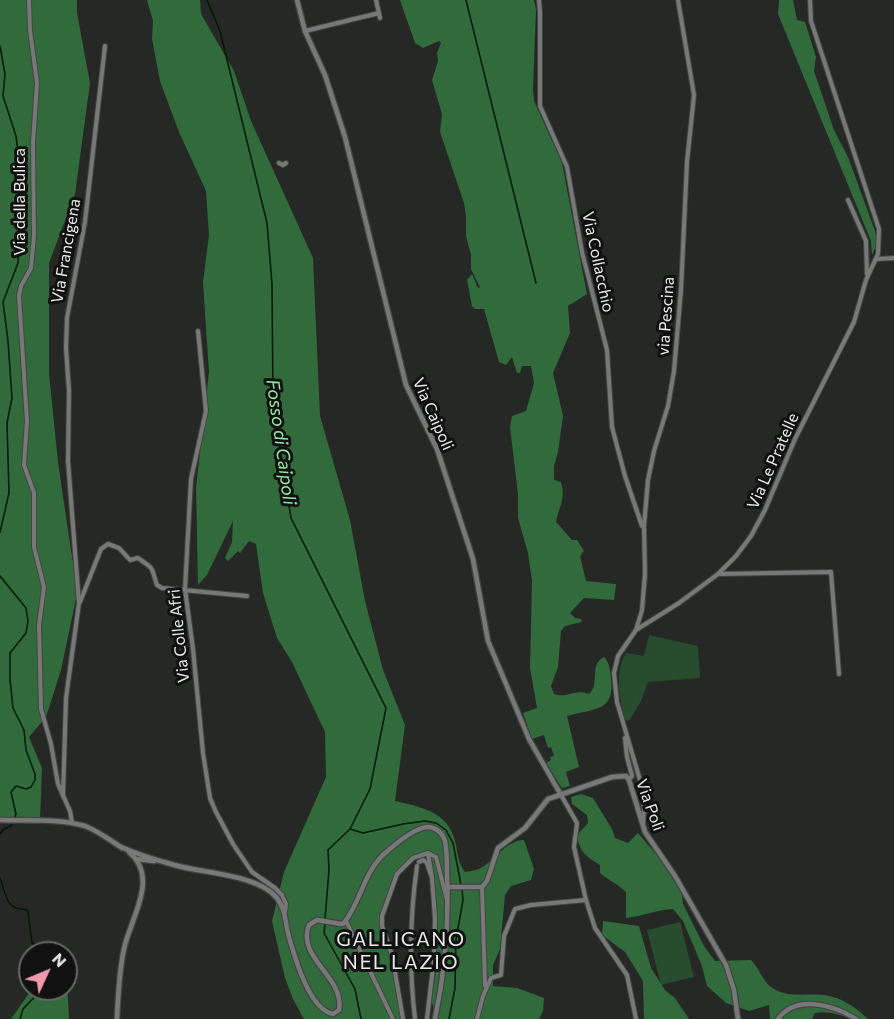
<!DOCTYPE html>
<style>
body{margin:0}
#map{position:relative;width:894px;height:1019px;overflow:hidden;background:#262826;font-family:Commissioner,sans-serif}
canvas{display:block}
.north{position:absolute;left:18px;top:941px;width:60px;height:60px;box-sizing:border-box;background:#101110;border:2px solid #666766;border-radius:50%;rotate:46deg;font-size:16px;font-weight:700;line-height:24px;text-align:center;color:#e8e9e8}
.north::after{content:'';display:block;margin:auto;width:21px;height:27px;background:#f29aad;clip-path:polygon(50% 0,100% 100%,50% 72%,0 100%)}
</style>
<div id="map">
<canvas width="894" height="1019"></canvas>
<div class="north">N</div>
</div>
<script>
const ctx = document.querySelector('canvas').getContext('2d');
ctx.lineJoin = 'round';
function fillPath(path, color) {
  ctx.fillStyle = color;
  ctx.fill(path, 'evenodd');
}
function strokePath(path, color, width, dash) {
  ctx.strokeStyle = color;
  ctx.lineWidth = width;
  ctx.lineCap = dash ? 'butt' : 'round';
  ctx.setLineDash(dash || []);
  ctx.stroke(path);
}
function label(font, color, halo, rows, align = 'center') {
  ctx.font = font + ' Commissioner,sans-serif';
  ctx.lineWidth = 6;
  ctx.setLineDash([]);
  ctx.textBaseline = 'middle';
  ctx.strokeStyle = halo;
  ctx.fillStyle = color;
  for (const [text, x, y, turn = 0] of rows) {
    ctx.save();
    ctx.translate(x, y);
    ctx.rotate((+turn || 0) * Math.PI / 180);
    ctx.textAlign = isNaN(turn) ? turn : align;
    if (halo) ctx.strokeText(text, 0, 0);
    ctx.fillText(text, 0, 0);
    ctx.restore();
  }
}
const green = new Path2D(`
 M649,635l49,11 2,32 -52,4 -7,19 -12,20 -5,-2c-4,-21 -10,-48 2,-66l18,3z
 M680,922l14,55 -33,8 -14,-55z`);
const forest = new Path2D(`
 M0,0h77v13l13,70 -15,111 -26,69v111l9,88 13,89 7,38 -17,81 -15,47 -17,20 13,31 -2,53 -40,-1z
 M147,0h53l1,14 33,57 17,50 62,137 7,158 30,104 15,81 18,69 22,55 -10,76c25,6 53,10 60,40 3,12 2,20 10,31 6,-1 14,-2 19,-6 14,-9 22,-25 40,-26l10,29 -3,11 -20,6 -6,9 -5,54 -7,16v21l24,2 27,10 -1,13 -4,8h-102l-5,-17v-20l3,-2c3,-42 3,-83 -4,-125h-12l-22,19 -15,47 21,98h-99l-11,-20 -8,-21 -13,-57 12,-49 42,-95 -1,-45 -33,-70 -15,-24 -14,-45 -7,-49 -7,-3 -9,12 -2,-2 -10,10 -3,-3 7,-16 1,-21 -26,54 -9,10 -2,-97 13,-116 -6,-90 6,-47 -3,-44 -27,-59 -19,-51 -8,-42 1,-18z
 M400,0h134l2,10 -3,78 1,13 28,62 25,131 -19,12 2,27 -17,40 10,43 -5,36 -4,14v14l7,2c5,18 -2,24 -5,40l16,18h5l7,11 -4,5 6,25 30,3 -2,16 -30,-2 -14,15 5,5 6,1 1,3 -17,4 -4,5 -3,36 -7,19 3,8c12,5 21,-6 35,0 12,-10 -1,-29 15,-37 6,6 6,13 7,22 4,34 -18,29 -44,37l12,51 -13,5 4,14 -8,2 -16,-25 5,-3 -1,-3 4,-1 -3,-9 -3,1 -4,-13 -12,4 -9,-26 14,-5 -7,-40 2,-87 -4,-28 -10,-35v-24l-8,-67 2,-11 14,-5 8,-28 -3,-17h-9l-2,7h-3l-5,-16 -6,8 -7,-3 -15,-53h-9l-3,-3 -5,-26 5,-6 6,14 2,-1 -9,-18v-14l-5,-19v-20l-2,-13 -24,-71 2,-18 -10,-34 6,-19 -1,-8 4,-10 -2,-2 -16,7 -8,-5z
 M779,0h14l4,20 8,2 11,35 -2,14 20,59 14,27 27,74 2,12 -5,12 -1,-14 -93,-227z
 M581,794l12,4 19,31 3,9 13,5 10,-10 24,28 20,33 1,10 21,42 11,15 36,-1c9,9 12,23 23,29 16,9 33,4 50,6 17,2 33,13 44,24 -6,0 -14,0 -19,-1 -12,-4 -22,-7 -34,-5l-3,6h-42l-1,-14 -20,6 -6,-2 -17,-6 -19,-17 -5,-20 -19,-45 -10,-12c-16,1 -31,7 -47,9v-26c-8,-8 -18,-12 -26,-19v-8c-13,-8 -21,-13 -23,-30l11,-12 -1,-8 -15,-11 -1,-7z
 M603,921l36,5 12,42 14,22 10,8 14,21h-45l-1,-38 -18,-29 -23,-17z
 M66,962l3,57h-58l21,-30h34z`);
const stream = new Path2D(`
 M207,0l13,31 47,192 5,61 1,121 18,113 95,190 -16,81 -20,40 13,4 40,-9 22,-3 11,2 10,7 7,13 8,42
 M466,0l70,283
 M0,46l5,28 -2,22 13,40 5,42v39l-3,46 -15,39 5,39 4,57 -5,25 2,70 -9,39
 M0,576l26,32 2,13 -2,12 -16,20v26l3,29 11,22 2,20 9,24v6l-4,7 -5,2 -10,-3 -5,6 5,22 -5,12 -7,3 -4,5
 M0,878c6,15 5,33 26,31l2,3 4,31 18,10
 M325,919l4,-49 -1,-20 22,-21
 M325,924l-1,9 31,56 6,30
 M20,1019l3,-10 19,-20
 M449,1019l6,-31 1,-49 7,-39 -1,-11`);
const minor = new Path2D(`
 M29,0l1,30 7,53 -4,60 1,93 -3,32 -10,18 -2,10 8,125 -3,44 10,28v54l10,40 -5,38 2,84 10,35 7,40 12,27 2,12
 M376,0l4,18
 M539,0l1,12v94l27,61 15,85 25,98 5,77 13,49 17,50
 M305,31l74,-18
 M279,163l4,2 3,-2
 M848,200l18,41 1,33
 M877,259l17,-1
 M198,331l8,80 -15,68 -6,110 8,60 10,104 7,45 6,14 17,32 19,28 23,16 7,7 4,9 -1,8
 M718,574l113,-2 8,102
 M80,602l21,-53 7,-5 11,4 11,12 8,-2c18,13 12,7 19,27l5,3 85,8
 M636,630l43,-27 39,-29 18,-18 15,-20 14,-26 30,-71 59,-117 12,-42 12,-26 1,-25 -68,-208 -1,-21
 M625,738l2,19 5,19 -3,4
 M63,796l3,-98 13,-95 -11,-142 1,-70 -3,-43 1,-30 18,-96 20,-176
 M643,824l1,-16 -4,-28 -23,-78 -3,-29 4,-17 18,-26 6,-20 3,-36 -1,-48 4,-46 6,-29 14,-45 6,-35 7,-81 6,-128 7,-67 -16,-95
 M428,853l8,4 11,43
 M419,862l4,-2 4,3 5,15
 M482,887l3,99
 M586,900l9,28 32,47 9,44
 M346,921l47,98
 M483,996l8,-18 10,-3 3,-39 11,-27 16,-4 55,-5 -12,-53 3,-24 -16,-28
 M403,1019l-11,-64 -10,-29v-10l15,-42 16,-16 15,-5
 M415,1019c-6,-51 -5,-103 2,-153
 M427,1019l7,-60 1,-41 -3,-40 -4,-25
 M477,1019l6,-23`);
const tertiary = new Path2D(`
 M297,0l8,31 20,44 20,62 61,248 31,64 36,110 15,82 41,98 32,56
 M0,820c27,1 59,-2 85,6 13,5 25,14 37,22
 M121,847c18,8 38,14 57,19 27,7 81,9 99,32 9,12 8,25 12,39 6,21 20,72 44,77l6,-4c6,-33 -43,-52 -30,-85l8,-5 24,4 3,-1c16,-20 20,-50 39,-68 10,-9 37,-33 50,-27 6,2 10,7 12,13 2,10 2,22 2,32 2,48 -2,99 -12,146
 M136,859l18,2
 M448,887h34l5,-6 11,-33 27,-20 23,-29 64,-22 14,-1 3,4 16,52 30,44 51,89 8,25 4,29
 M117,1019c1,-23 2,-47 7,-70 6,-30 36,-71 5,-97
 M778,1019c18,-25 56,-14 78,0`);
const streetNames = [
 ["Via della Bulica",20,202,-90],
 ["Via Francigena",66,251,-80],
 ["Via Collacchio",598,262,78],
 ["via Pescina",666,316,-86],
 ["Via Caipoli",433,414,66],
 ["Via Le Pratelle",773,461,-66],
 ["Via Colle Afri",179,636,-96],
 ["Via Poli",650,805,70]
];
const waterNames = [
 ["Fosso di Caipoli",281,442,82]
];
const quarterNames = [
 ["GALLICANO",401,939],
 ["NEL LAZIO",401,962]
];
fillPath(green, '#284c2e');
fillPath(forest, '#316b3c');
strokePath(stream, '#001a04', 1.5);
strokePath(minor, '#434543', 6);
strokePath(tertiary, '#434543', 7);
strokePath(minor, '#767977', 4);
strokePath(tertiary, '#767977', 4.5);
label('16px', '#e8e9e8', '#101110', streetNames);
label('italic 18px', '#94e7a1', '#101110', waterNames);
ctx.letterSpacing = '1.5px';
label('20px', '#e8e9e8', '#101110', quarterNames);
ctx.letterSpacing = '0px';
</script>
